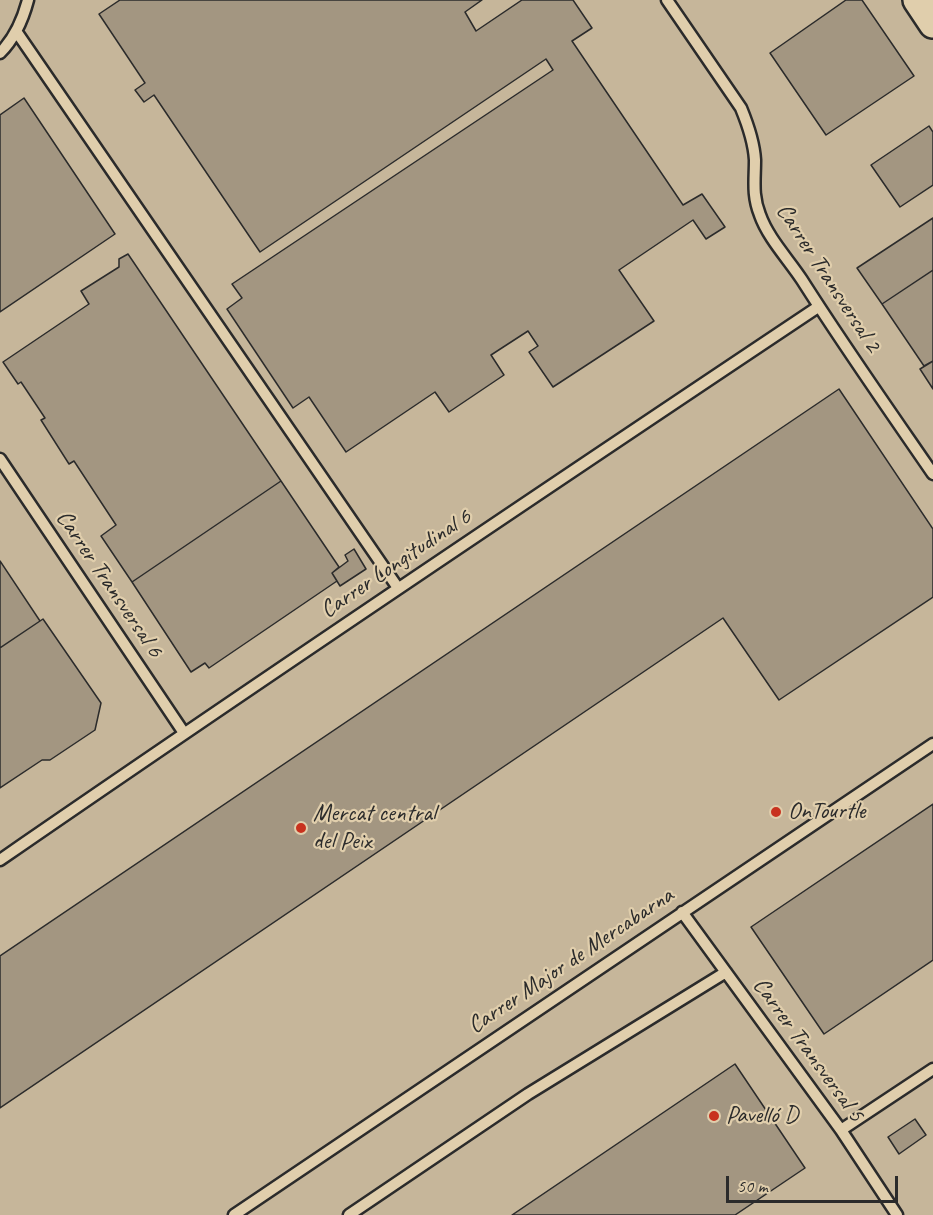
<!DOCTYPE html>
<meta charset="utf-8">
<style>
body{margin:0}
#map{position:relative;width:933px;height:1215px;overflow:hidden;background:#d5c4a4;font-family:Caveat,sans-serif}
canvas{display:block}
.scale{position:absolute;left:726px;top:1176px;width:172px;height:27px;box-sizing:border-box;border:3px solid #2b2b2b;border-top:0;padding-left:8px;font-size:18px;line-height:21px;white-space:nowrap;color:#2b2b2b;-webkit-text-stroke:4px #e0ceac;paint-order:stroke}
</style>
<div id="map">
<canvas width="933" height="1215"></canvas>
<div class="scale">50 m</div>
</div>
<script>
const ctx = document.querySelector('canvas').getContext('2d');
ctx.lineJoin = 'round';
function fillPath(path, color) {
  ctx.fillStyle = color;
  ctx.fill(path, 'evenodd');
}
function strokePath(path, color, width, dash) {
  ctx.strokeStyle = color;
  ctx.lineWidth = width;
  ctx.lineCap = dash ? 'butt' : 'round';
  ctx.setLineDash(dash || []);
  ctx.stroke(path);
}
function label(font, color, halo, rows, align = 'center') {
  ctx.font = font + ' Caveat,sans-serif';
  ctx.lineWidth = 4.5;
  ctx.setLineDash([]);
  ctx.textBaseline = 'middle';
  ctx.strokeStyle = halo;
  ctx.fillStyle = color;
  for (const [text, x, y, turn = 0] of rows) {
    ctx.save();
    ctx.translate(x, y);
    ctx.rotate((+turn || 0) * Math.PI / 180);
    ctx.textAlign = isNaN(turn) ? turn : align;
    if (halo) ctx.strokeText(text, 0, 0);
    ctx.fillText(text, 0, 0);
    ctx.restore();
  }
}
const built = new Path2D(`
 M0,0h933v1215h-933z`);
const building = new Path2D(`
 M120,0h362l-17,12 11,19 46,-31h51l19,28 -20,13 111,164 19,-11 23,33 -19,12 -13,-19 -74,50 35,51 -101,66 -24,-35 9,-6 -10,-15 -37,24 13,20 -55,37 -14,-20 -89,60 -37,-55 -16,11 -66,-99 15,-11 -10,-14 321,-214 -7,-11 -286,193 -106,-157 -10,7 -9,-12 10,-7 -46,-69z
 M846,0h16l52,76 -88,59 -56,-82z
 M24,98l91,136 -115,78v-197z
 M929,126l4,6v53l-33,22 -29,-42z
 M933,218v52l-51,34 -25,-36z
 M128,254l153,227 -149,101 -31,-46 15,-11 -42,-64 -5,3 -28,-44 4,-2 -24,-36 -3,2 -15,-22 86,-58 -8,-13 38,-24v-8z
 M933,270v91l-9,5 -42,-62z
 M933,361v28l-13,-20z
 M839,389l94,140v68l-154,103 -56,-82 -723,490v-152z
 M281,481l58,86 -7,6 5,8 -128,87 -4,-5 -14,9 -59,-90z
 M354,549l12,20 -26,17 -8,-13 16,-12 -3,-6z
 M0,561l40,60 -40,27z
 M43,619l58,84 -6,27 -45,30h-8l-42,28v-140z
 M933,804v156l-109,74 -73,-107z
 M735,1064l70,104 -70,47h-223z
 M915,1119l11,16 -27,19 -11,-17z`);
const service = new Path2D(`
 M667,0l74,108c7,17 13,34 14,52 0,20 -3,35 5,55 8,23 29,45 42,65 42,66 87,130 131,194
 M16,31l382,557
 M0,53c14,-14 23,-34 28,-53
 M0,459l184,274
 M0,860c271,-187 544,-370 818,-553
 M682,912l159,218 56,85
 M841,1130l92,-61
 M234,1215l699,-471
 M349,1215l179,-121 198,-122`);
const tertiary = new Path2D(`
 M917,0l16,24`);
const markers = [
 [776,812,6,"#c8321e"],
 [301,828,6,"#c8321e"],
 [714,1116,6,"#c8321e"]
];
const streetNames = [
 ["Carrer Transversal 2",828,278,57],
 ["Carrer Longitudinal 6",396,564,-34],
 ["Carrer Transversal 6",109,584,56],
 ["Carrer Major de Mercabarna",571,961,-34],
 ["Carrer Transversal 5",808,1050,54]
];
const poiNames = [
 ["OnTourtle",788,812],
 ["Mercat central",313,814],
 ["del Peix",313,842],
 ["Pavelló D",726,1116]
];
fillPath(built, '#c6b69a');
fillPath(building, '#a39681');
strokePath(building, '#2b2b2b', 1.5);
strokePath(service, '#2b2b2b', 15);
strokePath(tertiary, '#2b2b2b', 32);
strokePath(service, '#e0ceac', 10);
strokePath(tertiary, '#e0ceac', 27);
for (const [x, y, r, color] of markers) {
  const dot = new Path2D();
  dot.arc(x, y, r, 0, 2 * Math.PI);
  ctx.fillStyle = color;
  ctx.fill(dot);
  strokePath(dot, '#e0ceac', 2);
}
label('24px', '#2b2b2b', '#e0ceac', streetNames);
label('24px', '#2b2b2b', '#e0ceac', poiNames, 'left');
</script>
